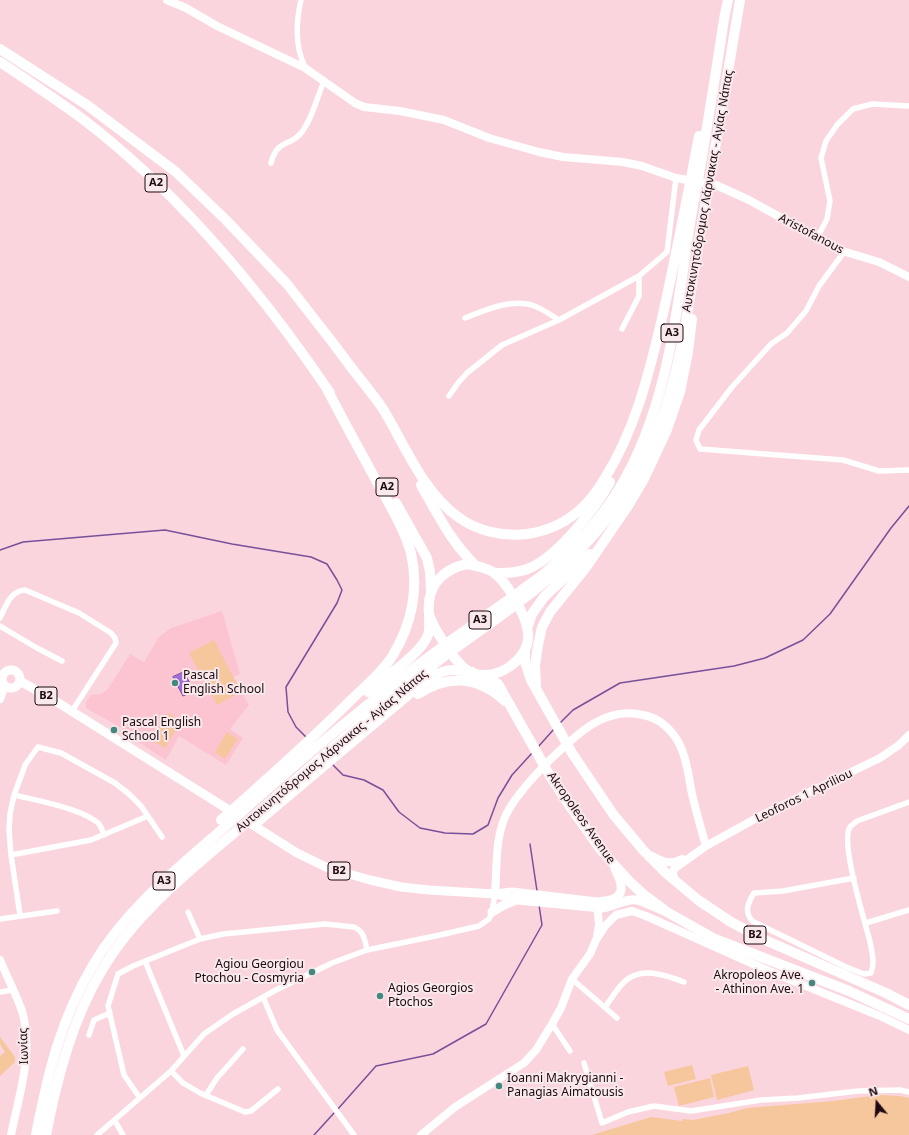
<!DOCTYPE html>
<meta charset="utf-8">
<style>
body{margin:0}
#map{position:relative;width:909px;height:1135px;overflow:hidden;background:#fbd5dd;font-family:"Noto Sans",sans-serif}
canvas{display:block}
.north{position:absolute;left:857px;top:1083px;width:40px;height:40px;-webkit-text-stroke:3px #f7e9ec;paint-order:stroke;rotate:342deg;font-size:11px;font-weight:700;line-height:16px;text-align:center;color:#1e090f}
.north::after{content:'';display:block;margin:auto;width:14px;height:18px;background:#1e090f;clip-path:polygon(50% 0,100% 100%,50% 72%,0 100%)}
</style>
<div id="map">
<canvas width="909" height="1135"></canvas>
<div class="north">N</div>
</div>
<script>
const ctx = document.querySelector('canvas').getContext('2d');
ctx.lineJoin = 'round';
function fillPath(path, color) {
  ctx.fillStyle = color;
  ctx.fill(path, 'evenodd');
}
function strokePath(path, color, width, dash) {
  ctx.strokeStyle = color;
  ctx.lineWidth = width;
  ctx.lineCap = dash ? 'butt' : 'round';
  ctx.setLineDash(dash || []);
  ctx.stroke(path);
}
function label(font, color, halo, rows, align = 'center') {
  ctx.font = font + ' "Noto Sans",sans-serif';
  ctx.lineWidth = 4;
  ctx.setLineDash([]);
  ctx.textBaseline = 'middle';
  ctx.strokeStyle = halo;
  ctx.fillStyle = color;
  for (const [text, x, y, turn = 0] of rows) {
    ctx.save();
    ctx.translate(x, y);
    ctx.rotate((+turn || 0) * Math.PI / 180);
    ctx.textAlign = isNaN(turn) ? turn : align;
    if (halo) ctx.strokeText(text, 0, 0);
    ctx.fillText(text, 0, 0);
    ctx.restore();
  }
}
const built = new Path2D(`
 M222,611l18,63 -6,3 15,28 -19,24 13,9 -17,27 -47,-29 -13,24 -34,-22 -5,-7 -41,-23v-6l5,-7 10,-1 7,-5 22,-35 14,8 15,-25 12,-9z`);
const green = new Path2D(`
 M214,640l27,52 -24,13 -28,-52z
 M168,713l13,8 -16,27 -14,-8z
 M227,732l11,7 -13,20 -10,-7z
 M0,1037l15,20v5l-15,14v-20l5,-4 -5,-8z
 M692,1065l4,14 -28,7 -4,-14z
 M748,1066l6,24 -37,10 -6,-25z
 M710,1078l4,19 -35,9 -5,-19z
 M879,1095l21,1 9,2v37h-317l59,-18 31,4 1,-2 10,1 36,-7 18,-5 86,-7z`);
const water = new Path2D(`
 M184,672l10,19 -11,5 -10,-19z`);
const stream = new Path2D(`
 M0,550l23,-8 142,-12 67,14 79,13 16,7 10,16 5,10 -5,13 -51,84 2,25 8,15 11,11
 M560,723l13,-13 47,-27 114,-17 31,-8 38,-18 27,-26 61,-86 18,-22
 M538,747l16,-18
 M332,764l11,11 21,5 19,10 16,22 21,16 25,5 28,1 15,-9 10,-27 14,-23 21,-23
 M530,844l7,47
 M337,1110l39,-44 57,-12 53,-30 56,-99 -3,-20
 M314,1135l20,-22`);
const street = new Path2D(`
 M301,0c-5,22 -6,47 4,67
 M271,163c6,-24 19,-16 30,-30 11,-13 16,-36 23,-52
 M817,238l10,-19 3,-18 -9,-43 5,-17 11,-16 16,-16 19,-5 37,2
 M844,252l-25,34 -13,25 -19,22 -16,11 -39,43 -33,43 -3,10 4,9 143,11 36,11 30,-1
 M465,318c21,-8 44,-19 67,-13 9,3 19,10 27,15
 M622,329l17,-33v-20
 M449,396l9,-13 9,-10 35,-28 57,-25 80,-44 28,-24 9,-74
 M0,618c6,-12 10,-27 25,-28l54,23 32,20 4,5 1,5 -44,68
 M0,626l37,22 25,13
 M14,795c22,5 63,13 80,25 6,3 8,9 10,15
 M11,855l80,-15 57,-24
 M854,878l-71,13 -29,2c-6,10 -10,18 -2,28l94,46 18,7 7,-1c4,-10 1,-21 -1,-31 -5,-21 -30,-99 -20,-115 1,-2 5,-4 7,-6l52,-19
 M188,912l12,27
 M20,915l-9,-60 -2,-25 1,-16 4,-19 9,-24 2,-6 13,-18 23,6 54,30 14,11 12,12 21,31
 M0,919l57,-8
 M866,923l43,-13
 M145,961l39,95
 M572,979l45,39
 M0,992l13,-2
 M263,997l14,33 77,105
 M605,1007c6,-8 12,-18 19,-25 17,-16 41,-7 60,0
 M552,1024l18,27
 M89,1035l5,-15 16,-7
 M584,1063l18,60 26,-11 26,-6 37,5 70,-11 37,-2 60,-7 42,-1 9,2
 M171,1071l12,12 17,10 45,19 6,-1 27,-22
 M206,1095l11,-17 26,-29
 M140,1098l-16,-23 -16,-69 10,-32 15,-8 67,-27 23,-5 102,-10 29,3c10,4 11,14 13,23
 M115,1121l8,14
 M97,1135l74,-64 33,-37 29,-20 41,-23 58,-28 35,-13 73,-15 39,-9 10,-7 3,-7 3,-18`);
const secondary = new Path2D(`
 M167,0l19,8 31,18 88,42 50,35 9,4 36,4 44,9 45,18 50,14 24,5 60,5 19,4 34,12 40,7 33,15 90,50 40,12 30,15
 M0,699l5,-13
 M652,856c11,6 19,9 30,3
 M675,881l-2,-8 1,-4 32,-23 58,-32 116,-56 19,-13 10,-10
 M495,894c2,-25 0,-54 10,-77 9,-20 30,-42 45,-57 26,-25 54,-54 93,-45 12,2 22,9 30,19 13,16 15,40 19,60 4,17 9,35 14,52
 M597,937l2,-12 -2,-22
 M0,960c7,17 16,34 22,51 12,41 -3,84 -11,124
 M421,1135l34,-28 69,-44 12,-13 16,-26 9,-16 11,-29 18,-25 6,-14 9,-14 11,-11 16,-4 14,5 123,55 111,45 29,14`);
const primary = new Path2D(`
 M2 679a9 9 0 1 1 18 0a9 9 0 1 1-18 0Z
 M20,681l37,21 180,113
 M248,822l49,31 31,15 42,12 31,7 28,3 66,4 17,-2 85,10c25,-1 30,-11 18,-33
 M499,895l19,5 84,8c12,-1 23,-10 35,-8 8,2 17,7 25,10
 M492,912l12,-7 12,-5`);
const highway = new Path2D(`
 M0,49l87,56 89,67 50,48 61,64 46,59 21,28
 M0,62c27,18 54,36 80,55 99,75 181,174 250,276
 M350,366c11,14 23,28 33,43 22,36 40,83 75,108 19,14 45,20 69,17 21,-3 41,-12 57,-28 8,-8 15,-18 21,-28 30,-48 43,-101 56,-155 14,-62 26,-124 38,-187
 M421,485c17,30 30,57 55,81
 M396,503l31,55 3,14 1,20
 M467,564c9,2 18,3 26,8 9,6 16,17 21,26 15,25 24,49 -5,69 -13,9 -32,12 -45,1 -8,-7 -14,-16 -19,-24 -5,-7 -14,-22 -16,-30 -3,-27 13,-45 38,-50z
 M496,573c12,0 24,0 36,-6 27,-13 63,-58 78,-85
 M528,626l4,-12 12,-17 46,-43
 M525,650v12l6,18 41,73 41,61 30,36 23,23 32,27 33,22 34,18 121,53 23,12
 M485,676l13,8 52,92 19,29 32,45 29,32 13,12 24,18 48,27 134,52 60,28
 M536,686l-1,-21 3,-20 4,-18 8,-15 37,-46 41,-60 16,-27 22,-47 14,-40 8,-40 4,-33
 M368,692c16,-14 53,-38 60,-57 2,-6 1,-13 1,-19
 M418,694c31,-20 59,-18 87,7
 M221,820c44,-39 88,-78 129,-119 14,-14 33,-29 43,-46 19,-31 26,-67 18,-102 -7,-25 -22,-49 -34,-71 -17,-31 -34,-62 -50,-93
 M255,824l171,-144c18,-11 26,-12 46,-8
 M36,1135c12,-62 24,-114 57,-170 32,-55 85,-97 133,-139 72,-65 146,-127 224,-185 23,-16 45,-32 68,-48 7,-6 15,-11 22,-16 30,-25 59,-55 79,-88 49,-80 58,-181 72,-272 3,-18 7,-36 10,-54 8,-48 16,-96 23,-144l4,-19
 M46,1135c11,-57 26,-115 56,-165 37,-63 98,-107 152,-154 62,-54 123,-109 188,-158 68,-50 135,-90 182,-163 14,-21 26,-44 35,-68 23,-61 30,-128 41,-192 14,-78 27,-157 40,-235`);
const markers = [
 [175,683,4,"#43887e"],
 [114,730,4,"#43887e"],
 [312,972,4,"#43887e"],
 [812,983,4,"#43887e"],
 [380,996,4,"#43887e"],
 [499,1086,4,"#43887e"]
];
const shields = [
 [156,183,22],
 [672,333,22],
 [387,487,22],
 [480,620,22],
 [46,696,22],
 [339,871,22],
 [164,881,22],
 [755,935,22]
];
const shieldNames = [
 ["A2",156,183],
 ["A3",672,333],
 ["A2",387,487],
 ["A3",480,620],
 ["B2",46,696],
 ["B2",339,871],
 ["A3",164,881],
 ["B2",755,935]
];
const streetNames = [
 ["Αυτοκινητόδρομος Λάρνακας - Αγίας Νάπας",708,191,-80],
 ["Aristofanous",811,234,28],
 ["Αυτοκινητόδρομος Λάρνακας - Αγίας Νάπας",332,751,-40],
 ["Leoforos 1 Apriliou",804,796,-26],
 ["Akropoleos Avenue",581,818,55],
 ["Ιωνίας",24,1046,-92]
];
const poiNames = [
 ["Pascal",183,676],
 ["English School",183,690],
 ["Pascal English",122,723],
 ["School 1",122,737],
 ["Agiou Georgiou",304,965,"right"],
 ["Ptochou - Cosmyria",304,979,"right"],
 ["Akropoleos Ave.",804,976,"right"],
 ["- Athinon Ave. 1",804,990,"right"],
 ["Agios Georgios",388,989],
 ["Ptochos",388,1003],
 ["Ioanni Makrygianni -",507,1079],
 ["Panagias Aimatousis",507,1093]
];
fillPath(built, '#fcc4d1');
fillPath(green, '#f6c69c');
fillPath(water, '#9e6fd6');
strokePath(water, '#78509a', 1);
strokePath(stream, '#78509a', 1.5);
strokePath(street, '#fff', 5.5);
strokePath(secondary, '#fff', 8);
strokePath(primary, '#fff', 9);
strokePath(highway, '#fff', 10);
for (const [x, y, r, color] of markers) {
  const dot = new Path2D();
  dot.arc(x, y, r, 0, 2 * Math.PI);
  ctx.fillStyle = color;
  ctx.fill(dot);
  strokePath(dot, '#f7e9ec', 1.5);
}
for (const [x, y, w] of shields) {
  const box = new Path2D();
  box.roundRect(x - w / 2, y - 9, w, 18, 3);
  ctx.fillStyle = '#f7e9ec';
  ctx.fill(box);
  strokePath(box, '#1e090f', 1);
}
label('bold 11px', '#1e090f', null, shieldNames);
label('12px', '#1e090f', '#f7e9ec', streetNames);
label('12px', '#1e090f', '#f7e9ec', poiNames, 'left');
</script>
